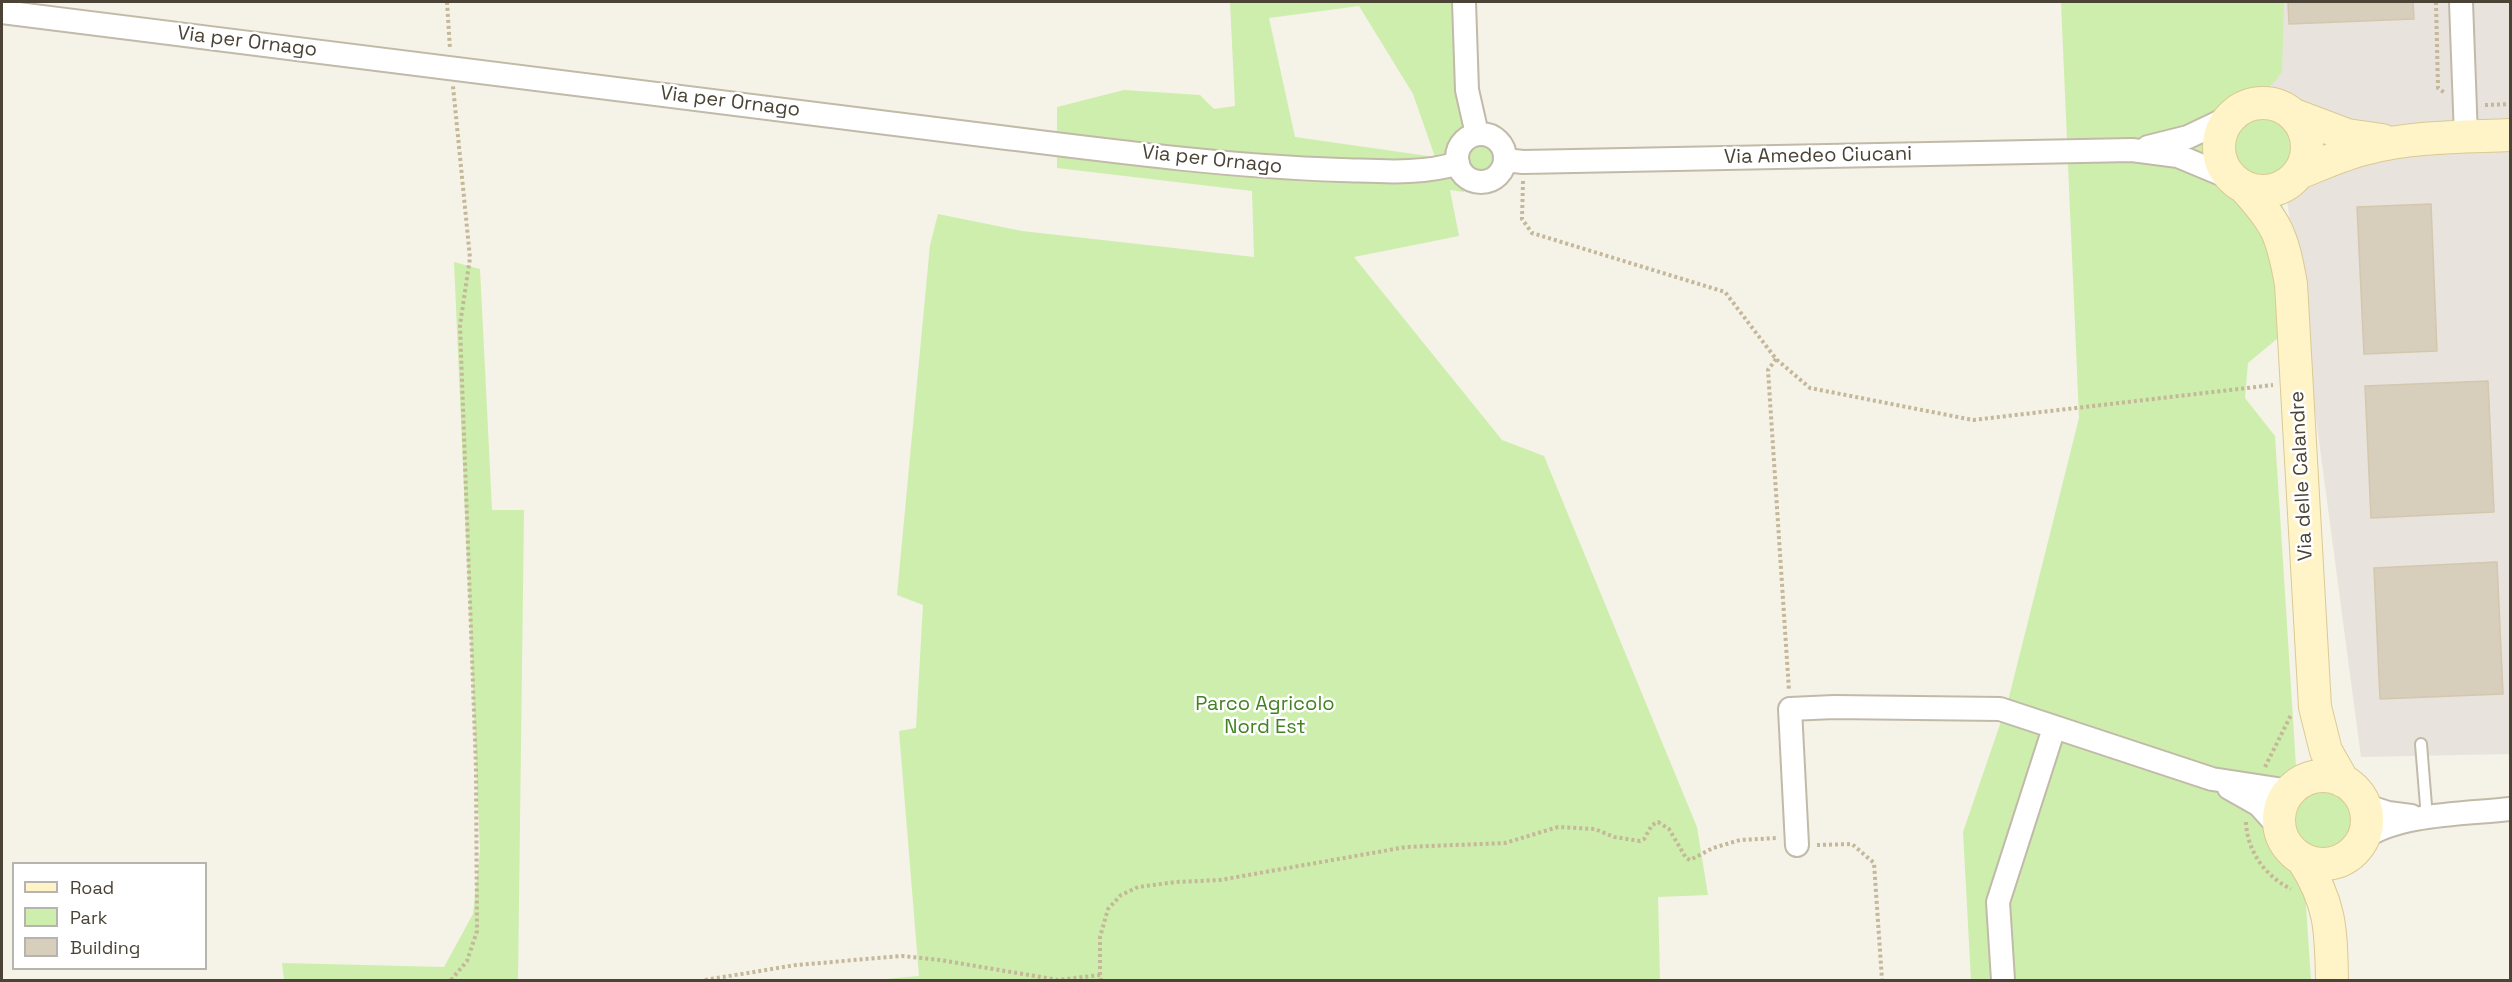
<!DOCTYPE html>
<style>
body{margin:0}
#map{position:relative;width:2512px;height:982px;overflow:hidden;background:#f5f2e8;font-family:"Space Grotesk",sans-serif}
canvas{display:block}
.frame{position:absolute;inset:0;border:3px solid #4a4336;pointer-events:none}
.legend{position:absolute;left:12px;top:862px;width:195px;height:108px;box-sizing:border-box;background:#fff;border:2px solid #b7b4af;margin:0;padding:8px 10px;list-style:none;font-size:18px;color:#4a4336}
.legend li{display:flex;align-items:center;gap:12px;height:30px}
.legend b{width:30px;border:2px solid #b7b4af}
</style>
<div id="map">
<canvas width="2512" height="982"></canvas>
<div class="frame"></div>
<ul class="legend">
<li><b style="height:8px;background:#fff4c8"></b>Road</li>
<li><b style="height:16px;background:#ceeead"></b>Park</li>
<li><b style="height:16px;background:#d8cebc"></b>Building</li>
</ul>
</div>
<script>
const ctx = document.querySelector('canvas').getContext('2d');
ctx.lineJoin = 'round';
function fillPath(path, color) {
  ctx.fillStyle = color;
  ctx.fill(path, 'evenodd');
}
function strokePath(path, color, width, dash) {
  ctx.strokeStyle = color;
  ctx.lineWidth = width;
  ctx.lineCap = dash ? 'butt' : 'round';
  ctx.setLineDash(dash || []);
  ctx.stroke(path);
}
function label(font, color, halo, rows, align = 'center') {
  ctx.font = font + ' "Space Grotesk",sans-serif';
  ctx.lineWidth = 5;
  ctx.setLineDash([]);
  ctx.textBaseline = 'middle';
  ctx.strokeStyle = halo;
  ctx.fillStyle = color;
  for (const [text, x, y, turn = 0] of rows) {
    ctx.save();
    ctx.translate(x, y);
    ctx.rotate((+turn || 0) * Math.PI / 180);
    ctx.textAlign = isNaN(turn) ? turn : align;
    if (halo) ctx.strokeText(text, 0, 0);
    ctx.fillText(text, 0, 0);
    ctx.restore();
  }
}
const industrial = new Path2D(`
 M2269,2h241v752l-149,3 -90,-678z`);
const green = new Path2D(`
 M1230,2h235l-1,190 -14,-2 9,46 -105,21 148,183 42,16 153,371 11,68 -50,2 2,83h-786l45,-4 -20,-245 17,-3 7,-123 -26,-10 33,-350 8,-31 84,17 232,26 -2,-66 -195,-23v-61l67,-17 76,5 14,14 21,-3zM1359,6l54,88 22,63 -140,-20 -26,-119z
 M2061,2h223l-2,70 -22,28 -3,14c38,1 47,29 27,58l-6,166 -30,25 -3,35 30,38 23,362c71,-47 77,86 4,48l9,134h-340l-8,-148 45,-131 71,-283z
 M1467 158a14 14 0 1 1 28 0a14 14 0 1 1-28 0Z
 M454,262l26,7 12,241h32l-6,470h-234l-2,-17 162,4 29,-53 7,-63z`);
const building = new Path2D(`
 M2288,2h125l1,17 -125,5z
 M2431,204l6,147 -73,3 -7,-147z
 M2488,381l6,131 -123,6 -6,-132z
 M2497,562l6,132 -123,5 -6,-131z`);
const path = new Path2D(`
 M447,2l3,47
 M2436,2l2,86 7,5
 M2485,105l25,-1
 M1523,181l-1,38 10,14 193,59 51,67 34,29 163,32 300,-35
 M1776,359l-8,11 21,321
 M2265,767l26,-52
 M2246,822c1,29 19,54 45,67
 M1817,845l35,-1 22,19 8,117
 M1100,975v-38l8,-28 13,-14 17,-8 38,-5 44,-2 186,-33 99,-4 53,-16 37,2 19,8 26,4 4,-2 8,-14 6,-3 11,7 17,29 4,2 23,-12 27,-8 38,-2
 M451,980l16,-19 10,-30 -1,-163 -16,-443 10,-67 -17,-172
 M705,980l91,-15 106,-9 38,4 118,20 42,-5 1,5`);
const lane = new Path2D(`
 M2421,744l6,74`);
const street = new Path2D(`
 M1464,2l3,88 10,44
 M2461,2l5,135
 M2,12c324,39 648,80 973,122 121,15 244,32 366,36 38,1 81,5 117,-7
 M1457 158a24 24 0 1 1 48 0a24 24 0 1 1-48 0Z
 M2148,147l40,-10 42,-20
 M1505,160l18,2 609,-12 46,6 53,22
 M2229,788l30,17 19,21
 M2364,805l24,8 23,3
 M2364,838c35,-25 104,-24 146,-29
 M1797,845l-7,-136 44,-2 166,2 212,70 78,12
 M2003,980l-5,-78 56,-174`);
const secondary = new Path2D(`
 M2219 147a44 44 0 1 1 88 0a44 44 0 1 1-88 0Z
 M2294,115l53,20 35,5
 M2299,173c23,-9 45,-20 69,-25 46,-12 96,-11 142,-13
 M2243,186c34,37 39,48 48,98l24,423 11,44 17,30
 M2279 820a44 44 0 1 1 88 0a44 44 0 1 1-88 0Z
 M2303,860c28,44 28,70 29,120`);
const streetNames = [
 ["Via per Ornago",247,42,7],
 ["Via per Ornago",730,102,7],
 ["Via Amedeo Ciucani",1818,156,-1],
 ["Via per Ornago",1212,160,6],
 ["Via delle Calandre",2302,476,-93]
];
const parkNames = [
 ["Parco Agricolo",1265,705],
 ["Nord Est",1265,728]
];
fillPath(industrial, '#e8e3dd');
fillPath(green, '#ceeead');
fillPath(building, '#d8cebc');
strokePath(building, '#d4c7ae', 1.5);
strokePath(lane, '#c2baa9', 14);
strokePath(street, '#c2baa9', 26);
strokePath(secondary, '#dac993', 34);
strokePath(path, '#c5b799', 4, [3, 3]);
strokePath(lane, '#fff', 10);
strokePath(street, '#fff', 22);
strokePath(secondary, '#fff4c8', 32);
label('20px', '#4a4336', '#fff', streetNames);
label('20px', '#438222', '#fff', parkNames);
</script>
